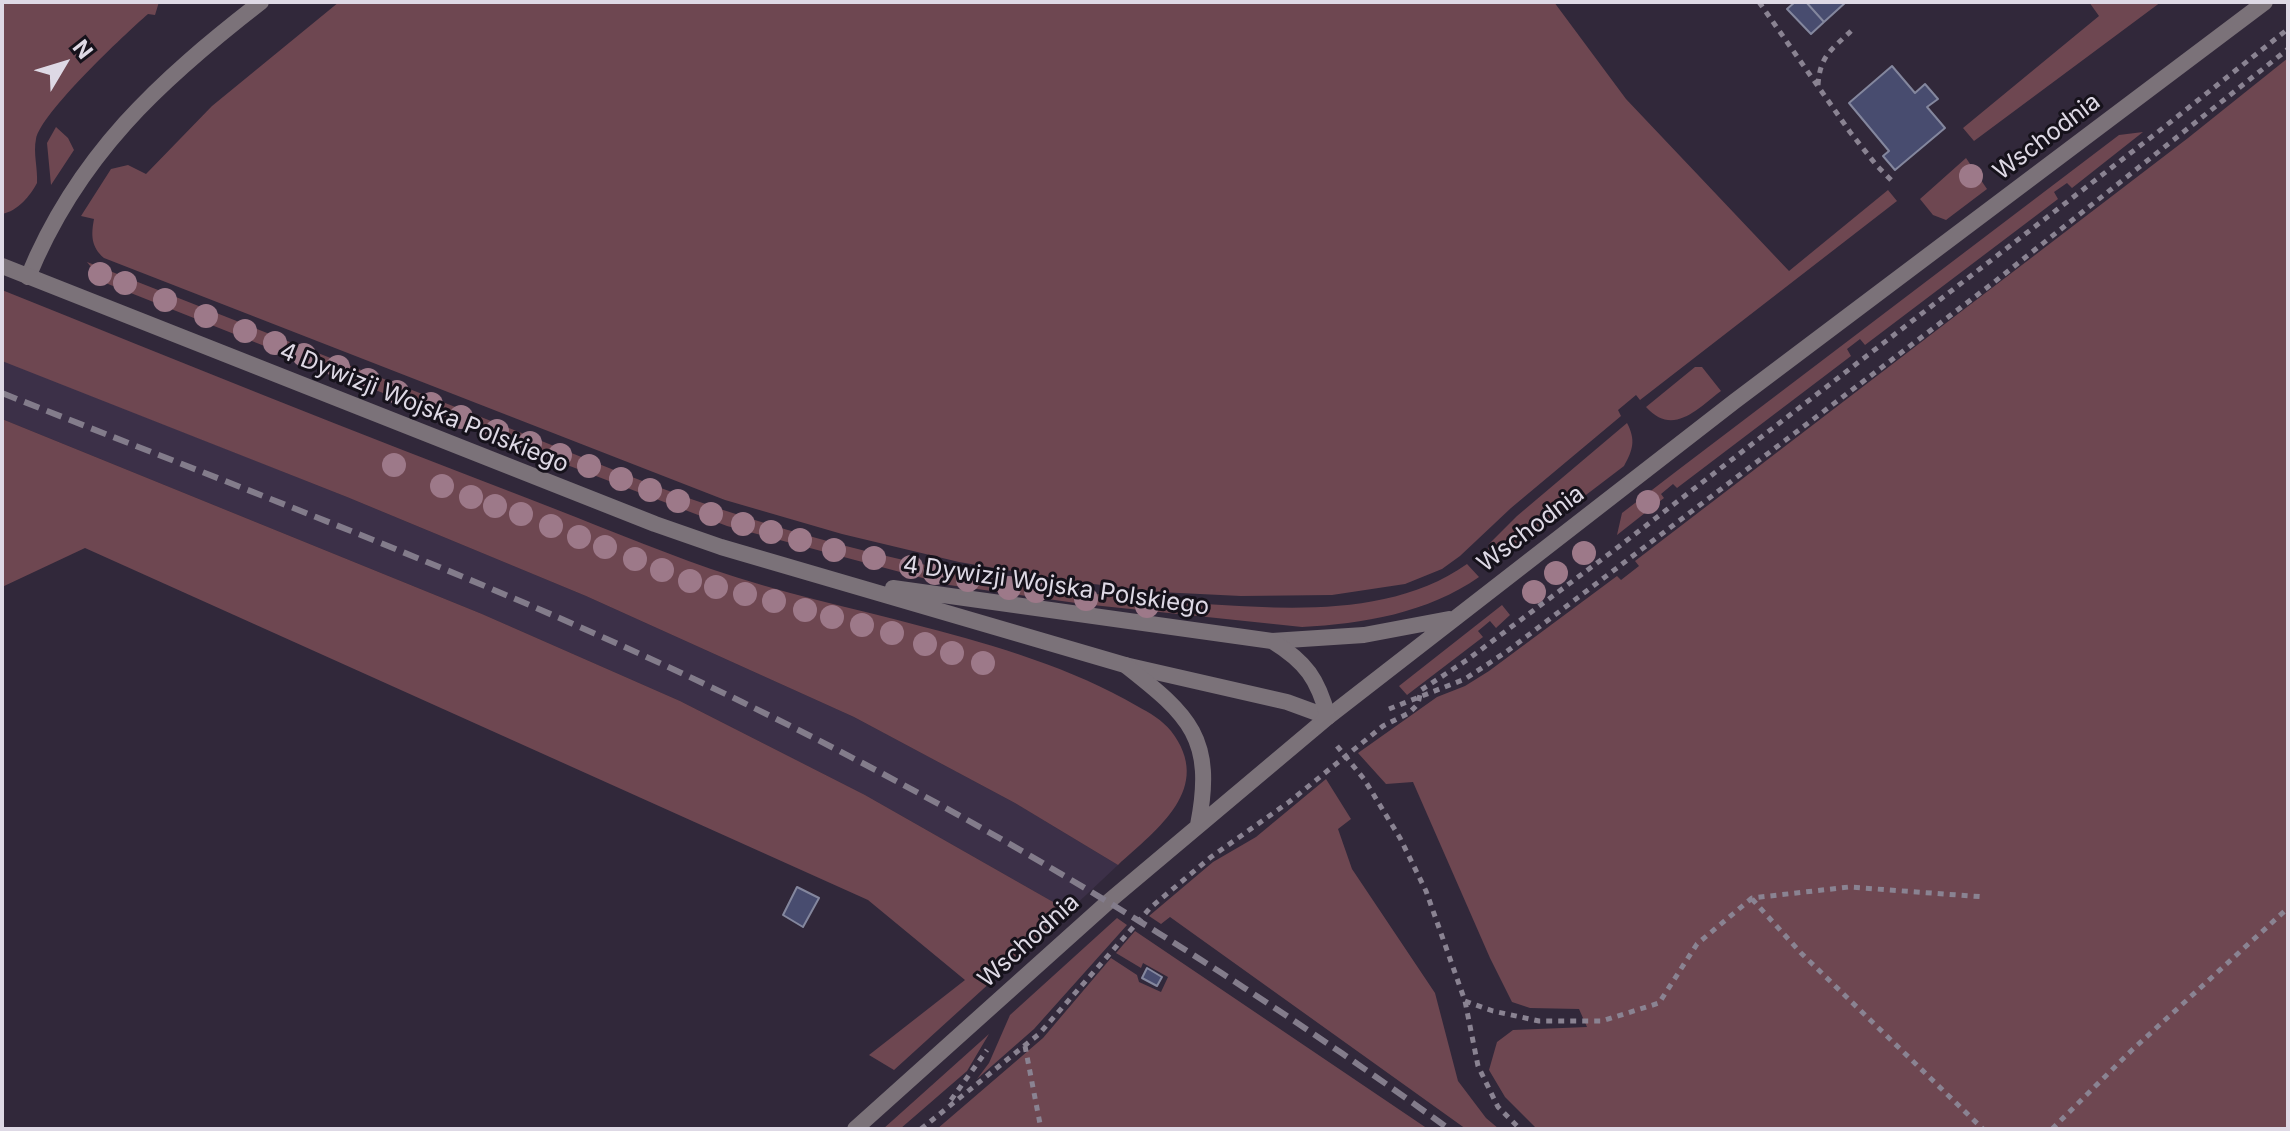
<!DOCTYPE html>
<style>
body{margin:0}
#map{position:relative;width:2290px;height:1131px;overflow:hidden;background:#31283a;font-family:Inter,sans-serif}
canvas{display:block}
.frame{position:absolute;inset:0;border:4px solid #ded9e5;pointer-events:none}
.north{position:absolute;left:24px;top:24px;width:80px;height:80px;-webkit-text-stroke:6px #16121b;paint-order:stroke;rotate:52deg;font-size:22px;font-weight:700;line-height:32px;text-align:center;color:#ded9e5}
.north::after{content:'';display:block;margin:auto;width:28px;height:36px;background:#ded9e5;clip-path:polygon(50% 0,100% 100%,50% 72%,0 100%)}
</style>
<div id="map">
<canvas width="2290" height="1131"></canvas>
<div class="frame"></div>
<div class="north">N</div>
</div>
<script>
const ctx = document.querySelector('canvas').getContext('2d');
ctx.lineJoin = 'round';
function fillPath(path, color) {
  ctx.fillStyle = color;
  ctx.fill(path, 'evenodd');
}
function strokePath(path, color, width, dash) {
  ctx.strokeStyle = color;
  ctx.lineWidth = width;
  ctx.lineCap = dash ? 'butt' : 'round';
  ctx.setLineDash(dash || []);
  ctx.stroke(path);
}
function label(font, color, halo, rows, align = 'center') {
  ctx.font = font + ' Inter,sans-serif';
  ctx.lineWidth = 6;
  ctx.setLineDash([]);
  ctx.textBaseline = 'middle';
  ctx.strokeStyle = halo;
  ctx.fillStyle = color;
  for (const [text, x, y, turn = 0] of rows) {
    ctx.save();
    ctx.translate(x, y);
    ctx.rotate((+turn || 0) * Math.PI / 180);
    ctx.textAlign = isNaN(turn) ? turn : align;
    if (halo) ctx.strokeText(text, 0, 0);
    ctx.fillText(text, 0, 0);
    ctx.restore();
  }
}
const built = new Path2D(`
 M2,360l345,137 239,99 268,121 161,86 103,62 -49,46 -204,-116 -185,-94 -198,-87 -480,-195z`);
const green = new Path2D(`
 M2,2h157l-4,13 -7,-1c-23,20 -107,99 -112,125 -3,14 2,30 1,44 -7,13 -19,28 -35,31z
 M339,2h1215l72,97 163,172 99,-81 9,11 -257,199 -4,-5 -18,15 3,6 -110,92 -51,48 -18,13 -37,15 -73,11 -91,1 -82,-4 -82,-10 -118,-20 -117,-28 -117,-34 -621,-242c-13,-11 -13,-23 -10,-39l-13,-3 30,-47 17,-4 18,9 66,-68z
 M2089,2h72l-187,139 -11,-13 136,-112z
 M2288,58v1071h-751l-32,-32 -16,-27 8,-28 16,-12 74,-3 -8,-18 -49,-1 -18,-6 -22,-44 -77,-176 -27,2 -28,-31 79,-56 28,-11 24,-15 128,-95 4,4 18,-14 -4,-5 553,-423z
 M56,127l12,11 6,12 -23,35 -4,-42z
 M2143,132l-71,56 -5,-5 -13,9 4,7 -193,146 -5,-6 -13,10 4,7 -174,132 -4,-4 -12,10 3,4 -47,37 5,-22 56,-43 441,-335z
 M1966,158l21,31 -41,31 -13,-5 -13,-16z
 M87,262c133,52 265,105 399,157 90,35 179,74 272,102 150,46 306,76 464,84 81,5 176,8 245,-41l12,13c-51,36 -117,47 -177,50l-219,-23 -134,-19 -222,-59 -228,-87 -396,-157z
 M2,290c176,71 352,142 530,210 60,23 119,48 179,69 69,24 143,39 213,58 73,19 148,41 213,79 13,7 25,14 34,25 44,57 -14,98 -53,134l-103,-62 -161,-86 -268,-121 -239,-99 -345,-136z
 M1695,367h7l19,24c-24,18 -48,46 -75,16z
 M2,419l480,195 198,87 185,94 204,116 -175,159 -25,-15 96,-75 -97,-80 -783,-352 -83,39z
 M1627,423c9,17 6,27 -3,43l-126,96 -10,-13 1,-5 28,-28z
 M1502,605l8,10 -14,13 -6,-7 -12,10 5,6 -76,58 -8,-9z
 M1326,779l25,40 -13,10 14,40 83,124 23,88 28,37 13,11h-33l-296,-212 -9,7 -12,-8 64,-54 43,-25z
 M1117,918l10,7 -93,104 -57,50 12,-16 21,-48z
 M1135,931l293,198h-491l106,-91 68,-80 26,17 2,7 22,10 7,-15 -25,-14 -2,5 -25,-15z
 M989,1034l-22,37 -67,58h-17z`);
const building = new Path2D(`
 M1795,2h11l18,20 -13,12 -24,-25z
 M1806,2h40l-22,20z
 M1892,66l23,27 10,-9 13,15 -11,8 18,21 -50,42 -12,-14 6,-5 -40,-48z
 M797,887l22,11 -16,29 -20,-12z
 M1147,968l15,9 -5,9 -15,-8z`);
const path = new Path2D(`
 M1759,2l91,130 27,34 18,18
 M1818,85c2,-29 13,-35 33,-54
 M1389,709l76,-30 41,-27 487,-369 295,-234
 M1337,746l27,33 36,59 26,53 39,110 13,65 20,41 22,22
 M1752,899l49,54 182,176
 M1465,1001l28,10 46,10h63l57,-18 38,-59 55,-46 97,-11 136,10
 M1025,1046l16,83
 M951,1100l36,-50
 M921,1129l118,-95 111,-126 61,-51 78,-55 94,-76 26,-13 9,-9 3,-14 46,-30 146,-109 541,-416 134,-106
 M2052,1129l80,-79 156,-142`);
const minor = new Path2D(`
 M28,277c50,-122 131,-196 233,-275
 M1272,641l92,-6 85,-16
 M1125,665l162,37 41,15 407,-316 530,-399`);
const tertiary = new Path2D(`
 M2,266l653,258 66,23 404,118c65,51 90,73 73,160
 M855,1129l253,-227 220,-185c-10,-38 -22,-55 -56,-76l-379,-53`);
const rail = new Path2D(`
 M2,393c248,99 500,192 740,309 248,121 484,265 707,427`);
const trees = [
 [1971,176],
 [100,274],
 [125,283],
 [165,300],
 [206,316],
 [245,331],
 [275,343],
 [304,355],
 [338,367],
 [368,380],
 [397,392],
 [431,404],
 [461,417],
 [497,431],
 [530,443],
 [560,455],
 [394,465],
 [589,466],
 [621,479],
 [442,486],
 [650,490],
 [471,497],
 [678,501],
 [1648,502],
 [495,506],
 [521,514],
 [711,514],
 [743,524],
 [551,526],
 [771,532],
 [579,537],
 [800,540],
 [605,547],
 [834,550],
 [1584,553],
 [874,558],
 [635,559],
 [911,567],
 [662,570],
 [935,573],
 [1556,573],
 [968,580],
 [690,581],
 [716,587],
 [1009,588],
 [1036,591],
 [1534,592],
 [745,594],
 [1086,599],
 [774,601],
 [1147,606],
 [805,610],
 [832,617],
 [862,625],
 [892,633],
 [925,644],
 [952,653],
 [983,663]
];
const streetNames = [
 ["Wschodnia",2047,137,-37],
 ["4 Dywizji Wojska Polskiego",424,408,22],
 ["Wschodnia",1531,529,-37],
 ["4 Dywizji Wojska Polskiego",1056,586,8],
 ["Wschodnia",1029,941,-42]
];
fillPath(built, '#3c3048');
fillPath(green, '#6e4751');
fillPath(building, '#484c6f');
strokePath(building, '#84879e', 2);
strokePath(path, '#8a8392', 5, [6, 6]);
strokePath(minor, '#7b7279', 16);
strokePath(tertiary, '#7b7279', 16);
strokePath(rail, '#837c8b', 6, [16, 8]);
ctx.fillStyle = '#9d7989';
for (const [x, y] of trees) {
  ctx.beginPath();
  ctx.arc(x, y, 12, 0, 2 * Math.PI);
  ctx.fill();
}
label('24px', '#ded9e5', '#16121b', streetNames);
</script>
